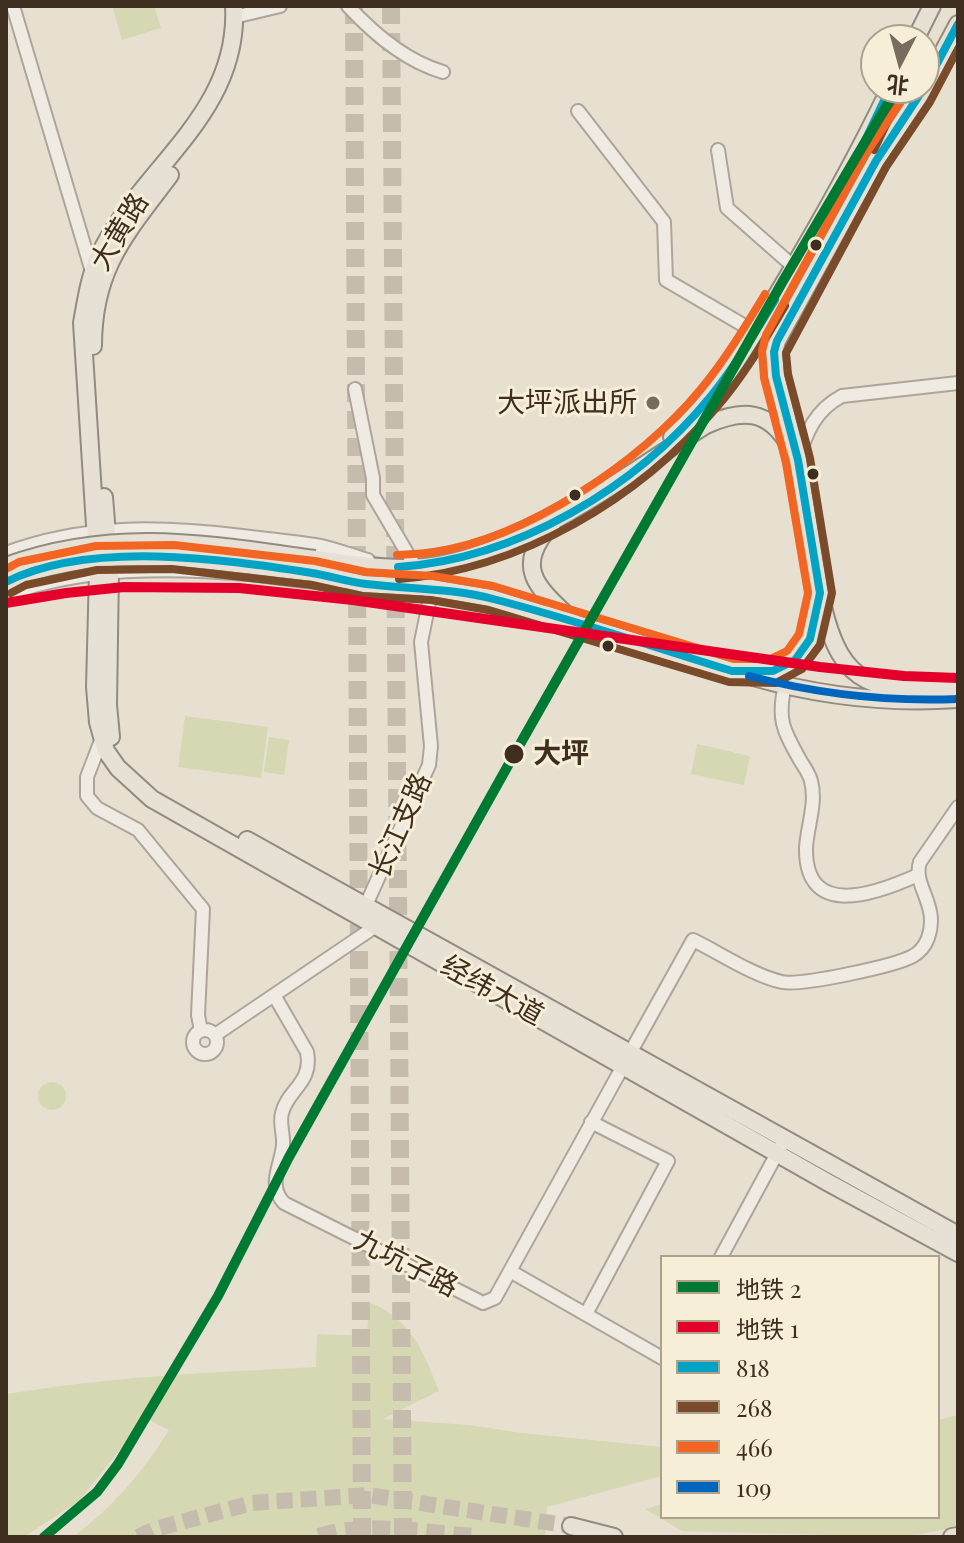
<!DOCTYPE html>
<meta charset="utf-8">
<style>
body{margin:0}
#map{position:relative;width:964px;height:1543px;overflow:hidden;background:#e7e0d1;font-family:"Playfair Display","Noto Sans SC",serif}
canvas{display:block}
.frame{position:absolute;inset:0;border:8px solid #3d2e20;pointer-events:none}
.legend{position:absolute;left:660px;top:1255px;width:280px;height:264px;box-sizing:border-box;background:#f7eed8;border:2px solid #ada18e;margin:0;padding:10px 14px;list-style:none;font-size:24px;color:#3d2e20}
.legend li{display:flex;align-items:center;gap:16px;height:40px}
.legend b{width:40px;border:2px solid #ada18e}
.north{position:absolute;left:860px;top:24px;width:80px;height:80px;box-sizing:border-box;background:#f7eed8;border:2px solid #ada18e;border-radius:50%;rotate:186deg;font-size:22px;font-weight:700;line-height:32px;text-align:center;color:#3d2e20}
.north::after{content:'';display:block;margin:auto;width:28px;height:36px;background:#786c5e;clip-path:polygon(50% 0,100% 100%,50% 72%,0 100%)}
</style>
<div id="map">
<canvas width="964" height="1543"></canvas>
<div class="frame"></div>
<ul class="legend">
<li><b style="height:10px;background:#007a33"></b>地铁 2</li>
<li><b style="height:10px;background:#e4002b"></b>地铁 1</li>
<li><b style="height:10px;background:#03a3c5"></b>818</li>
<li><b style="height:10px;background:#7a4b2a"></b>268</li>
<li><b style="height:10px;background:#f26522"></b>466</li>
<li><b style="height:10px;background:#0065bd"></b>109</li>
</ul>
<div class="north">北</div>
</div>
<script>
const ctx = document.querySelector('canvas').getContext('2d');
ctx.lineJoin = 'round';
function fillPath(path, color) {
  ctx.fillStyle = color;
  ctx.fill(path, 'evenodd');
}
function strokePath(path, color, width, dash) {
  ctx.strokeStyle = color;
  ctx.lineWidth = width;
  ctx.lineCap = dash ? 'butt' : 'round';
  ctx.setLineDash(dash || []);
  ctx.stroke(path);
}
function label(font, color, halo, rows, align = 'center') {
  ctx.font = font + ' "Playfair Display","Noto Sans SC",serif';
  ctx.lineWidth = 6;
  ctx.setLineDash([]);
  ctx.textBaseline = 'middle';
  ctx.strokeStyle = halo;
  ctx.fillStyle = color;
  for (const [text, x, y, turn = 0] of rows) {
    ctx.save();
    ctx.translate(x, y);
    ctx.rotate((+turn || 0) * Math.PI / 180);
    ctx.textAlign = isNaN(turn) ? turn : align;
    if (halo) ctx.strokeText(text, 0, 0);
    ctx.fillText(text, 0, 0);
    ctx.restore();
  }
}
const green = new Path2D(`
 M112,6h42l7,22 -39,12z
 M185,716l83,11 -7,51 -83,-11z
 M269,737l20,3 -5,35 -20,-3z
 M697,744l53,12 -6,29 -53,-11z
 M38 1096a14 14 0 1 1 28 0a14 14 0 1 1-28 0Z
 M369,1302c43,18 54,49 70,89l-56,28 86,6 53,8 140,14v29l-115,31 -2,30h-472c39,-29 70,-65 96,-107l-24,-12 -66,83 -55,36h-18v-143c103,-17 206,-22 310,-27l1,-33 50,2z
 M958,1415v112l-53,10 -223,-6 -37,-22 17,-5v13h276v-97z`);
const majorTunnel = new Path2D(`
 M138,1537l17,-8 97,-26 116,-8 203,31`);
const highwayTunnel = new Path2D(`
 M354,6l8,1531
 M391,6l12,1531
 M319,1537c48,-15 104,-4 154,0`);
const minor = new Path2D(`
 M13,6l80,269
 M348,6c26,28 57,55 95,66
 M234,17l46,-11
 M578,111l86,111 2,58 89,52
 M718,150l9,58 67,59
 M355,389l18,89v17l43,73
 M798,460c8,-27 17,-50 44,-64l116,-13
 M6,553c77,-29 155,-27 236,-17 24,3 49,5 73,9 18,3 35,10 53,15
 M6,595c78,-28 160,-28 242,-21 30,3 60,9 91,10
 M785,685c-8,34 -2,45 15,75 4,7 9,13 11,21 6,22 -4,46 -5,67 -1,73 72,45 112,27
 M102,738l-15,39v19l10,12 41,22 65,79 -5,106 3,16
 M366,905l63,-140 2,-19 -10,-104 11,-54
 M274,995l33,57c6,31 -19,37 -25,61 -3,10 2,21 1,32 -2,21 -16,40 1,58l199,100 12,-5 128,-232
 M193 1042a12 12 0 1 1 24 0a12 12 0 1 1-24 0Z
 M215,1035l161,-109
 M630,1053l63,-113c27,13 61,36 89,42 19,4 113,-16 131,-26 7,-4 12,-10 15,-18 12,-33 -16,-52 -8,-76l38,-55
 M721,1257l60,-111
 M510,1271l152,87
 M586,1314l82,-153 -77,-39`);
const major = new Path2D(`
 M234,6c6,110 -96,163 -136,252 -9,21 -12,43 -16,65l16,249 -3,115 3,35 8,29 12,17 34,31 677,384 129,70
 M915,40l17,-34
 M93,346c0,-78 33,-112 77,-171
 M672,437c47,-41 78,-96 109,-149 39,-65 76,-131 109,-200
 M104,497l6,74 -2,134 3,32
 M552,524c-38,43 -17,62 19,95
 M315,559c36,4 74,12 110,8 97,-11 200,-92 281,-142 36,-16 62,-16 83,20
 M314,573l50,11 68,4 59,10 241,73h41l22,-11 15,-21 10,-46 -22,-133 -22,-84 -2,-24 3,-11 99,-180 44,-66 38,-71
 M822,603c20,88 54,89 136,84
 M753,677c67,19 135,27 205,22
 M247,840l711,395
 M571,1526l43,11
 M952,1537l6,-1`);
const majorBridge = new Path2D(`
 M6,566c109,-39 199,-22 309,-7
 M6,582c96,-43 207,-20 308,-9`);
const bus1 = new Path2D(`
 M924,88l34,-64
 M863,145l27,-57
 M398,567c119,-8 238,-79 313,-171 24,-30 44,-63 64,-96
 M6,582c84,-42 216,-23 306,-9 18,3 36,9 54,11 42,5 85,4 127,15 80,20 160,48 239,72h41l22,-11 15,-21 10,-46 -22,-133 -22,-84 -2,-24 3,-11 99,-180 48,-73`);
const bus2 = new Path2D(`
 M874,150l27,-57
 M399,579c121,-9 240,-80 318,-172 27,-31 47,-66 68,-101
 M11,593l15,-8 71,-15 75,-1 140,16 50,11 69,4 57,10 241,72 47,1 26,-14 18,-24 12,-52 -22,-135 -22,-84 -2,-21 100,-186 44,-65 28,-53`);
const bus3 = new Path2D(`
 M397,555c12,-1 25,-1 37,-3 93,-14 207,-90 266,-162 25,-30 45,-63 65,-96
 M6,569l13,-7 77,-16 78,-1 141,16 51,11 67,4 60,10 241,73h36l17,-8 12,-17 9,-41 -22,-130 -22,-85 -2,-27 4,-16 99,-180 45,-67`);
const bus4 = new Path2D(`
 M749,676c69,18 137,26 209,23`);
const metro1 = new Path2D(`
 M44,1537l53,-45 21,-28 100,-168 71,-139 226,-404 268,-472 114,-193`);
const metro2 = new Path2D(`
 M6,603l60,-10 58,-6 115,1 114,12 467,67 84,9 54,2`);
const markers = [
 [816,245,7,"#3d2e20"],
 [653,403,8,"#786c5e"],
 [813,474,7,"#3d2e20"],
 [575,495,7,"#3d2e20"],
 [608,646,7,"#3d2e20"],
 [514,754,11,"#3d2e20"]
];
const streetNames = [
 ["大黄路",120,232,-59],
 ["长江支路",401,826,-66],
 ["经纬大道",492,991,29],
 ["九坑子路",406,1264,27]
];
const poiNames = [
 ["大坪派出所",637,403]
];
const stopNames = [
 ["大坪",533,754]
];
fillPath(green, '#d6d7b3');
strokePath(majorTunnel, '#c5bcae', 16, [16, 8]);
strokePath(highwayTunnel, '#c5bcae', 18, [18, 9]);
strokePath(minor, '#ada599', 16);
strokePath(major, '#928b80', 20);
strokePath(minor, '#efebe3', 12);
strokePath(major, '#e6e1d4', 16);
strokePath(majorBridge, '#928b80', 20, []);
strokePath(majorBridge, '#e6e1d4', 16);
strokePath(bus1, '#03a3c5', 8);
strokePath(bus2, '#7a4b2a', 8);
strokePath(bus3, '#f26522', 8);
strokePath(bus4, '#0065bd', 8);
strokePath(metro1, '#007a33', 10);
strokePath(metro2, '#e4002b', 10);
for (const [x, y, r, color] of markers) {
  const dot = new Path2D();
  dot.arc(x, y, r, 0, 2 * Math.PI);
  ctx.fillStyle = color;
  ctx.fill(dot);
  strokePath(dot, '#f7eed8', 3);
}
label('28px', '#3d2e20', '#f7eed8', streetNames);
label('28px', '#3d2e20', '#f7eed8', poiNames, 'right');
label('bold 28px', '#3d2e20', '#f7eed8', stopNames, 'left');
</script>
